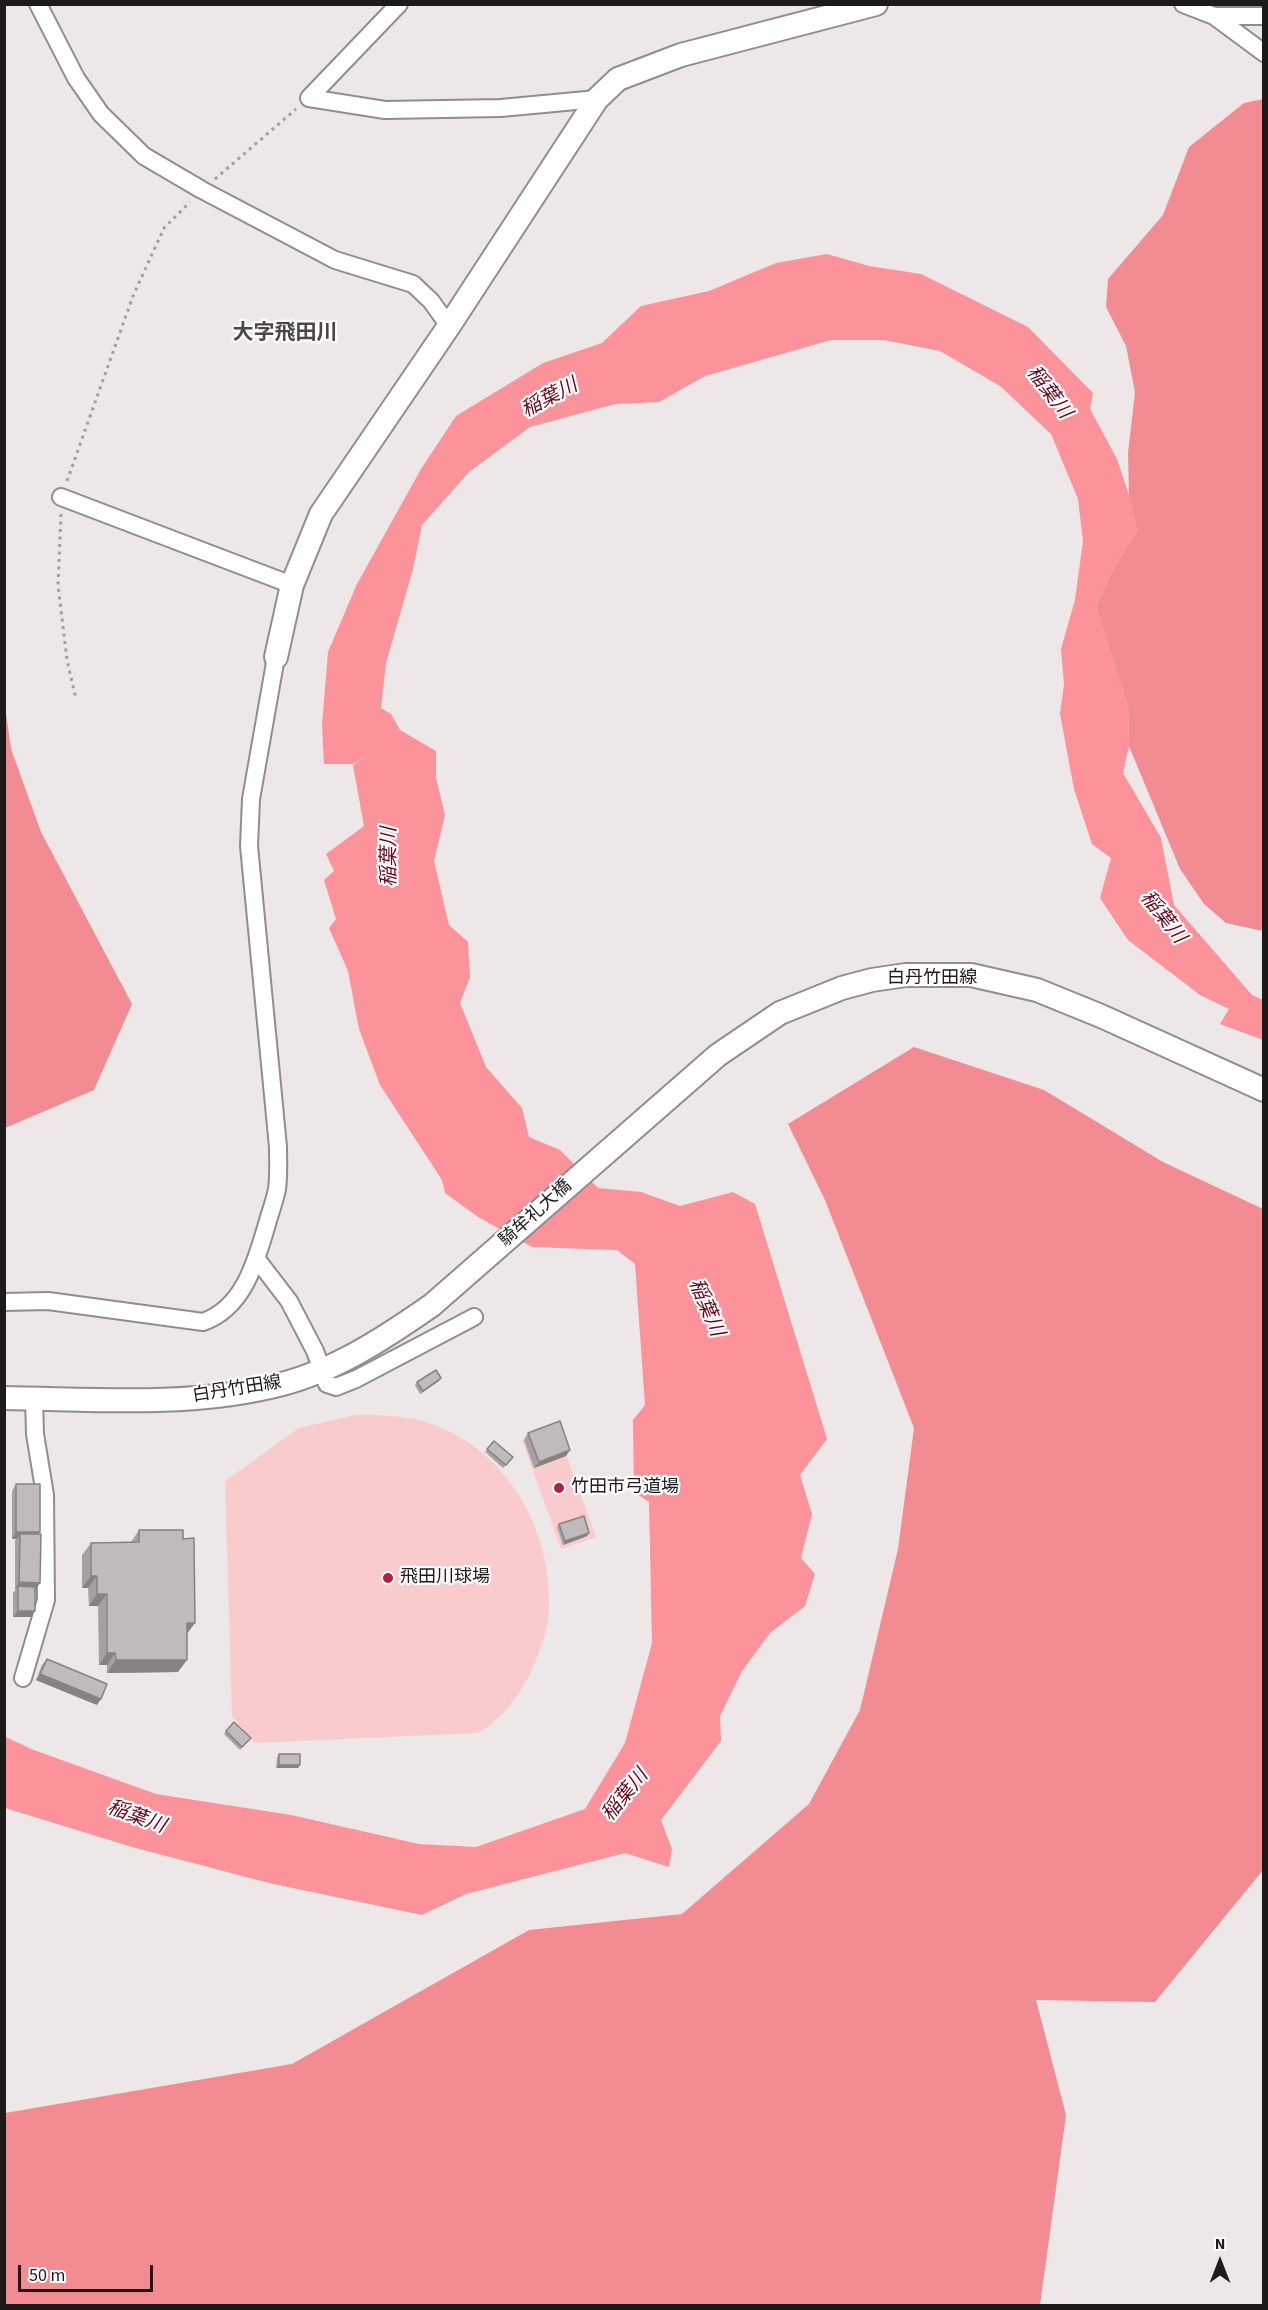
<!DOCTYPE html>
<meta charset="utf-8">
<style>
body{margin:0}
#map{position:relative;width:1268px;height:2310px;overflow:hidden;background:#eee7e7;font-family:"Source Sans 3",sans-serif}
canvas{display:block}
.frame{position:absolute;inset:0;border:6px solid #1d1a1a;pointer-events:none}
.north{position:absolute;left:1190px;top:2232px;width:60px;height:60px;-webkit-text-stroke:4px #fff;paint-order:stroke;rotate:0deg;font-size:16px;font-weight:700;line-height:24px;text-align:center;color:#1d1a1a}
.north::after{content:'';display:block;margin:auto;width:21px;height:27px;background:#1d1a1a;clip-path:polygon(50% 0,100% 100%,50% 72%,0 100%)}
.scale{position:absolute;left:18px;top:2265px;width:135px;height:27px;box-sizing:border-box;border:3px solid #1d1a1a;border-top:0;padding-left:8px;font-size:18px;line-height:21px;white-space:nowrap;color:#1d1a1a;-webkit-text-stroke:4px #fff;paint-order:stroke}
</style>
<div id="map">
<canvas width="1268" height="2310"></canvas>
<div class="frame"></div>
<div class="north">N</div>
<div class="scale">50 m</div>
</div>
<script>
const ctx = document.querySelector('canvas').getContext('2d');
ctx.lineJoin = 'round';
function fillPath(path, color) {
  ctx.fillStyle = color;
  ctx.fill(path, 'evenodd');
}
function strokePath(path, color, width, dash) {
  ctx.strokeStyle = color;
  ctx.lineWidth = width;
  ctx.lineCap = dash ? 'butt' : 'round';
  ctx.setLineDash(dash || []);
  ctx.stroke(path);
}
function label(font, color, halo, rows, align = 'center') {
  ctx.font = font + ' "Source Sans 3","Noto Sans JP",sans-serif';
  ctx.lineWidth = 4.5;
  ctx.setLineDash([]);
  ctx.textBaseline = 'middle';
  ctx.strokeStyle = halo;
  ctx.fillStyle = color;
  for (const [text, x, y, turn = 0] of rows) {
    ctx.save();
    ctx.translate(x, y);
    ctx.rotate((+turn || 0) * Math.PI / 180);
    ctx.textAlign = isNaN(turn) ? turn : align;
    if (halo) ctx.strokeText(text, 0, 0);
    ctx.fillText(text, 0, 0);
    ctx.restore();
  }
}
const green = new Path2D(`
 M356,1415c19,0 39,0 58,4 85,19 138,104 135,188 0,18 -6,36 -13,53 -11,28 -31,58 -58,73l-223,10 -23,-27 -7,-235 74,-53z
 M556,1427l40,110 -35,12 -39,-109z`);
const forest = new Path2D(`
 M1263,99v832l-37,-8 -22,-19 -24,-35 -51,-123 -1,-40 -32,-99 17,-38 24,-38 -8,-36 -1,-42 7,-61 -9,-46 -20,-39 2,-28 55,-64 26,-68 55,-44z
 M5,706l6,43 30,83 91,172 -38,86 -89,38z
 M914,1047l130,43 119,72 100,47v661l-108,132 -119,-2 30,115 -26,190h-1035v-192l287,-49 237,-134 153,-16 127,-110 51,-94 38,-161 16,-121 -89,-228 -37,-76z`);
const water = new Path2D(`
 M827,254l42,12 52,8 107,53 65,66 -3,16 27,50 12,36 8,36 -24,38 -17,38 32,99 1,40 -6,27 38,65 13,67 78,90 11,5v40l-43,-16 9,-15 -29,-14 -72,-55 -28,-42 11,-40 -19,-14 -18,-55 -14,-75 4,-30 -3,-35 14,-49 8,-59 -5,-42 -27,-65 -51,-48 -60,-35 -56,-11h-53l-126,36 -46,26 -44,2 -85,23 -61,45 -47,53 -9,44 -27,94 -5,45 10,6 9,16 36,21v27l9,37 -11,46 15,64 19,17 2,35 -10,26 26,64 36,41 7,29 31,13 38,38 43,4 39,14 53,-14 22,12 72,235 -27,36 12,39 -11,44 14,16 -10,32 -35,27 -28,38 -22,45 1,25 -60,79 11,29 -3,18 -44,-14 -159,41 -44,21 -153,-32 -137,-36 -127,-39 -1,-72 27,13 125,45 135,21 128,29 57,3 109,-38 40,-66 27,-100 -3,-141 -15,-10 -1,-72 12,-15 -10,-141 -18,-14 -85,-3 -54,-30 -33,-24 -3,-13 -62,-95 -21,-56 -11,-58 -19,-43 7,-9 -12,-39 10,-9 -8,-17 38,-28 -11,-61 11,-8 -11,7h-29l-2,-39 6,-73 29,-68 64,-115 35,-53 87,-53 59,-20 39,-37 68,-15 67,-28z`);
const path = new Path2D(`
 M215,179l81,-70
 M67,481l66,-185 31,-68 26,-26
 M61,514l-3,71 9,75 9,39`);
const street = new Path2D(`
 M38,4l38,74 25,36 43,42 58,34 133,70 78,24 18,17 18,25
 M1183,4l31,12 50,37
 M1214,16h50
 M309,98l76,12 116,-2 96,-9
 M309,98l90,-94
 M61,497l231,88
 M256,1258l33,43 26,50 12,33 9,3 20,-8 118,-62
 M4,1302l44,-1 155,21c41,-14 53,-61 64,-98 3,-11 8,-24 10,-35 2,-14 1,-29 1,-42l-29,-301 2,-47 25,-142
 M23,1678l23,-78 -1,-105 -10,-61 -1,-36`);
const secondary = new Path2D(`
 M276,657l16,-72 29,-71 128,-188 148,-227 21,-20 63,-24 195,-51
 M4,1398c88,1 179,9 266,-11 60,-13 112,-47 162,-82l286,-250 62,-42 62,-25 30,-8 34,-5h65l66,15 64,26 163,74`);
const wall = new Path2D(`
 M439,1381l-19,13 -5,-9 2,-3z
 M528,1433l42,17 -4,6 -32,12 -10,-28z
 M494,1441l17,19 -8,8 -18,-16z
 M16,1484l24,48 -2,2 -2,55 -5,28h-18v-24l3,-4h-1v-49l2,-1h-5v-48z
 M559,1524l28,12 -24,9 -6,-18z
 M139,1530l48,105 -9,37 -71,1v-8h-8l-1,-59h-9l-1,-18h-6v-33l9,-12 40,-1z
 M47,1659l50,46 -61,-25 6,-15z
 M226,1731l25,7 -11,12 -16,-16z
 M279,1754l21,11 -2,3h-22l1,-10z`);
const shadedWall = new Path2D(`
 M441,1378l-2,3 -19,13 3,-3z
 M570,1450l-4,6 -32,12 5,-6z
 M16,1532h24l-5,7 -15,-5 -3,5h-5z
 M589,1533l-2,3 -24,9 2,-4z
 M91,1576h6l-9,12h-6z
 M19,1582l21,1 -4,6h-18v-3l-2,3h-1z
 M97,1594h10l-9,12h-9z
 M18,1611h17l-4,6h-18z
 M187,1623h8l-9,12z
 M107,1653h8l-8,12h-8z
 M116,1660h71l-9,12 -71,1z
 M40,1674l61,25 -4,6 -61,-25z
 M279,1765h21l-2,3h-22z`);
const building = new Path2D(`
 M436,1370l5,8 -18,13 -6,-9z
 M560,1421l10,29 -31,12 -11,-29z
 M494,1441l19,16 -7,8 -19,-16z
 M16,1484h24v48h-24z
 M584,1516l5,17 -24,8 -6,-17z
 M139,1530h44v9l11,-1 1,85h-8v37h-71l-1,-7h-8v-59h-10v-18h-6v-33l48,-1z
 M20,1534h21l-1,49 -21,-1z
 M18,1586l17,1v24h-17z
 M47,1659l60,25 -6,15 -61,-25z
 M234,1722l17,16 -9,9 -16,-16z
 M279,1754h21v11h-21z`);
const markers = [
 [559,1488,6,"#b21f3f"],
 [388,1578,6,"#b21f3f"]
];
const streetNames = [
 ["白丹竹田線",932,979],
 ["騎牟礼大橋",536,1214,-42],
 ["白丹竹田線",237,1390,-9]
];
const poiNames = [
 ["竹田市弓道場",571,1488],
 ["飛田川球場",400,1578]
];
const waterNames = [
 ["稲葉川",1048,393,53],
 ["稲葉川",550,399,-28],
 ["稲葉川",391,857,-90],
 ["稲葉川",1162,918,52],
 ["稲葉川",705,1308,67],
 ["稲葉川",626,1796,-51],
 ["稲葉川",136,1818,20]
];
const quarterNames = [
 ["大字飛田川",285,334]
];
fillPath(green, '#facbcd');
fillPath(forest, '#f38b93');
fillPath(water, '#fc929a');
strokePath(street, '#928c8c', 20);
strokePath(secondary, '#928c8c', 26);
strokePath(path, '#a39d9d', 3, [3, 4.5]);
strokePath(street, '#fff', 16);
strokePath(secondary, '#fff', 22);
fillPath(wall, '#a6a0a0');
fillPath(shadedWall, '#878282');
fillPath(building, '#c1baba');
strokePath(building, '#878282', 1.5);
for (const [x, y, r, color] of markers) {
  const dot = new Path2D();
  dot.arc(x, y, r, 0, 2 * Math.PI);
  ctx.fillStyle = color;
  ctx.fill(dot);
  strokePath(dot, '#fff', 2);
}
label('18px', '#1d1a1a', '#fff', streetNames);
label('18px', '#1d1a1a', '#fff', poiNames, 'left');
label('italic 20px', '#68081f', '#fff', waterNames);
label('bold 21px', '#4c4647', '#fff', quarterNames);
</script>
